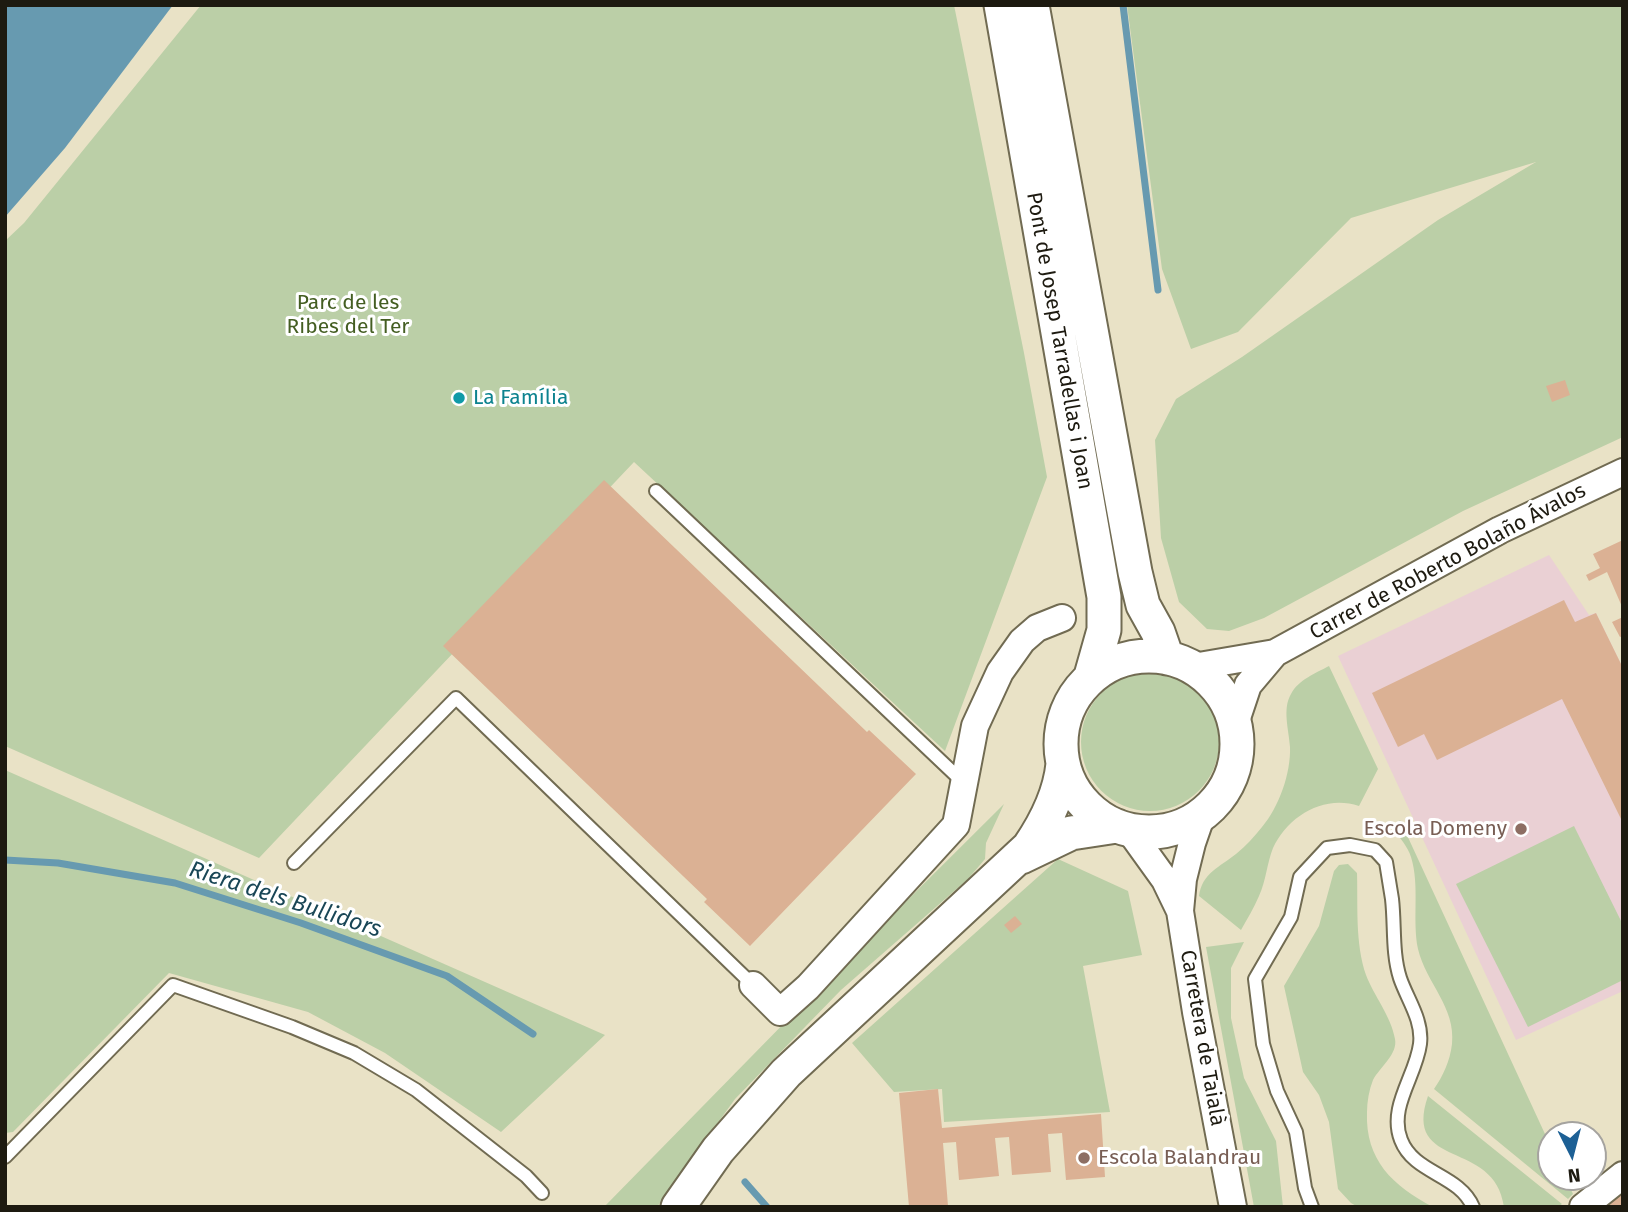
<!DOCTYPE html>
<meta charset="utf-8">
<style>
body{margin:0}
#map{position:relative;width:1628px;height:1212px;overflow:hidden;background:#e9e2c6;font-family:"Fira Sans",sans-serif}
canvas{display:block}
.frame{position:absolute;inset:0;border:7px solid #1d1a10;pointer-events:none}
.north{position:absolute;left:1537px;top:1121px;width:70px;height:70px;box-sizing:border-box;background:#fff;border:2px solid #a5a39f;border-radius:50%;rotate:174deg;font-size:19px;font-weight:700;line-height:28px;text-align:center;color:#1d1a10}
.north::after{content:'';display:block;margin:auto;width:24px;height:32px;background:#1d6095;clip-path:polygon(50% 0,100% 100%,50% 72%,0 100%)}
</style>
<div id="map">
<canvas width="1628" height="1212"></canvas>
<div class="frame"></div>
<div class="north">N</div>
</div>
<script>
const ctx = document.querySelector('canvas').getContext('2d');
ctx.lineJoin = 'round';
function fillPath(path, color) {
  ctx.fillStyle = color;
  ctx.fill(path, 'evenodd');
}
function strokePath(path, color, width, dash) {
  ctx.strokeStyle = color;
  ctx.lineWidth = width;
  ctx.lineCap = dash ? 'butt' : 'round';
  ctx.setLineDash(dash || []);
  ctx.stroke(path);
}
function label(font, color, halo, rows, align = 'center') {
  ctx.font = font + ' "Fira Sans",sans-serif';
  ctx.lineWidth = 6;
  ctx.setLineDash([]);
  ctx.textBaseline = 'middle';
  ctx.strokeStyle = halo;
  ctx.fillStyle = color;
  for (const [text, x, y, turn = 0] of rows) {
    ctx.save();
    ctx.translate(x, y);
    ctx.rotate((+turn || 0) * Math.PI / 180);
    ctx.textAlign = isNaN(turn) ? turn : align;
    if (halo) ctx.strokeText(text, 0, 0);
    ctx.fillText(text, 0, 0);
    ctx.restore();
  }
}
const education = new Path2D(`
 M1549,555l40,60 7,-2 27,55v323l-107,49 -178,-384z`);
const green = new Path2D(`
 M201,5h753l70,348 23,124 -102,274 -311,-289 -375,396 -254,-112v-505l19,-18z
 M1127,5h496v432l-160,74 -199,107 -35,13 -22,-2 -28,-27 -18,-64 -6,-98 21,-41 66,-42 196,-137 98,-58 -185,56 -113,114 -47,17 -29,-80z
 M1329,666l49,103 -19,37c-35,-12 -71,10 -86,42 -6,15 -7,33 -14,48 -5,12 -12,23 -18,34l-42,-34c3,-23 21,-29 37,-42 10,-8 18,-17 26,-27 17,-20 29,-54 28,-80 -1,-17 -8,-38 1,-53 7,-14 25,-21 38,-28z
 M1081 742a69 69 0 1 1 138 0a69 69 0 1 1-138 0Z
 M5,770l600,265 -104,97 -116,-79 -77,-41 -139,-39 -156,159 -8,1z
 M1004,804l-18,39 -1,16 -17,20 -127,111 -106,109 -78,108h-53l193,-197z
 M1400,820l151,327v30h14l8,17 -5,5 -134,-110c9,-13 16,-28 18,-45 4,-37 -26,-61 -34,-95 -6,-29 2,-63 -7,-92 -3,-10 -11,-19 -17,-27z
 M1574,826l49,99v55l-95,47 -72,-143z
 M1058,859l70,32 14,64 -59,11 27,146 -166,10 -2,-33 -48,3 -42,-49z
 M1348,864l9,9c1,33 -2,70 9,102 8,21 25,41 29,64 3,15 -15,28 -22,41 -4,10 -6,22 -6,32 -2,48 26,74 66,95h-75l-7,-4 -13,-14 -9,-67 -10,-27 -16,-23 -19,-86 35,-60 15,-55 5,-6z
 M1244,942l-13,26v50l13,60 32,63 7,66h-29l-48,-260z
 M1428,1096l134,108 -4,3h-54c-9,-69 -102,-36 -76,-111z`);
const water = new Path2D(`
 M5,5h168l-108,143 -60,69z`);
const stream = new Path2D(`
 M1123,5l35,285
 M5,860l53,3 117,20 126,40 146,53 86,58
 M745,1182l22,25`);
const building = new Path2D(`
 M1565,380l5,15 -18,7 -6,-16z
 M604,480l263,252 2,-2 47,44 -166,172 -46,-44 3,-3 -264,-253z
 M1623,540v69l-16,-37 -18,9 -3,-6 14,-7 -7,-14z
 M1564,600l11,22 21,-9 27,55v155l-61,-124 -125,61 -13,-26 -26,13 -26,-54z
 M1623,617v19l-3,1 -8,-15z
 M1015,916l7,8 -11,9 -7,-8z
 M938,1089l4,39 159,-14 4,63 -39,3 -4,-47 -14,1 3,38 -39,3 -3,-38 -14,1 4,38 -40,4 -3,-38 -13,1 5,63 -39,1 -10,-114z
 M1623,1191v16h-13l-1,-5z`);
const service = new Path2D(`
 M656,491l307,291
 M294,863l162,-165 297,287
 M5,1157l168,-172 119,42 62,26 62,37 110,86 16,17
 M1312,1207l-7,-19 -9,-56 -19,-41 -14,-47 -8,-65 36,-62 9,-40 27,-29 23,-3 25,5 11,12c2,12 4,24 6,37 3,26 0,54 8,79 7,21 23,42 20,66 -4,32 -32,63 -19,96 13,34 58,34 72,67`);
const minor = new Path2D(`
 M1193,667l82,-14 225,-123 123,-58
 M1235,724l13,-39 27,-32
 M1202,814l-10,29 -9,36 -3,32 16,101 37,195
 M1129,830l36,50 15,31
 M753,985l27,27 28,-25 148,-162 19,-99 25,-54 22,-31 15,-13 25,-10
 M1583,1207l40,-32`);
const tertiary = new Path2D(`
 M1001,5l103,592v33l-13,46
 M1032,5l103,567 8,33 15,27 9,26
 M1061 744a88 88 0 1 1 176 0a88 88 0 1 1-176 0Z
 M1021,857l50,-24 46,-7
 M678,1207l40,-57 68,-77 243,-226c17,-25 31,-53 34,-83`);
const markers = [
 [459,398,7,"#0f9aa8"],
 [1521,829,7,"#8d6e63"],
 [1084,1158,7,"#8d6e63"]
];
const parkNames = [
 ["Parc de les",348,303],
 ["Ribes del Ter",348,327]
];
const streetNames = [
 ["Pont de Josep Tarradellas i Joan",1059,341,80],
 ["Carrer de Roberto Bolaño Ávalos",1448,562,-28],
 ["Carretera de Taialà",1202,1038,80]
];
const cultureNames = [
 ["La Família",473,398]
];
const educationNames = [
 ["Escola Domeny",1507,829],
 ["Escola Balandrau",1098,1158,"left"]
];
const waterNames = [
 ["Riera dels Bullidors",285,900,18]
];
fillPath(education, '#ead0d4');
fillPath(green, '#bbcfa7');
fillPath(water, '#679ab0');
strokePath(stream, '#679ab0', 7);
fillPath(building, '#dbb194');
strokePath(service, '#716b52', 16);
strokePath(minor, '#716b52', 30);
strokePath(tertiary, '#716b52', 37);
strokePath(service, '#fff', 12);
strokePath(minor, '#fff', 26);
strokePath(tertiary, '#fff', 33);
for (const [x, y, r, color] of markers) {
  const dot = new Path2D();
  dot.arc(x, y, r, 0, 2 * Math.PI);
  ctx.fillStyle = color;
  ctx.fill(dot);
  strokePath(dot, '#fff', 2.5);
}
label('21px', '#445e22', '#fff', parkNames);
label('21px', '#1d1a10', '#fff', streetNames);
label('21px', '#0d838f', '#fff', cultureNames, 'left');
label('21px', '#785e54', '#fff', educationNames, 'right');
label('italic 23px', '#194656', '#fff', waterNames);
</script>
